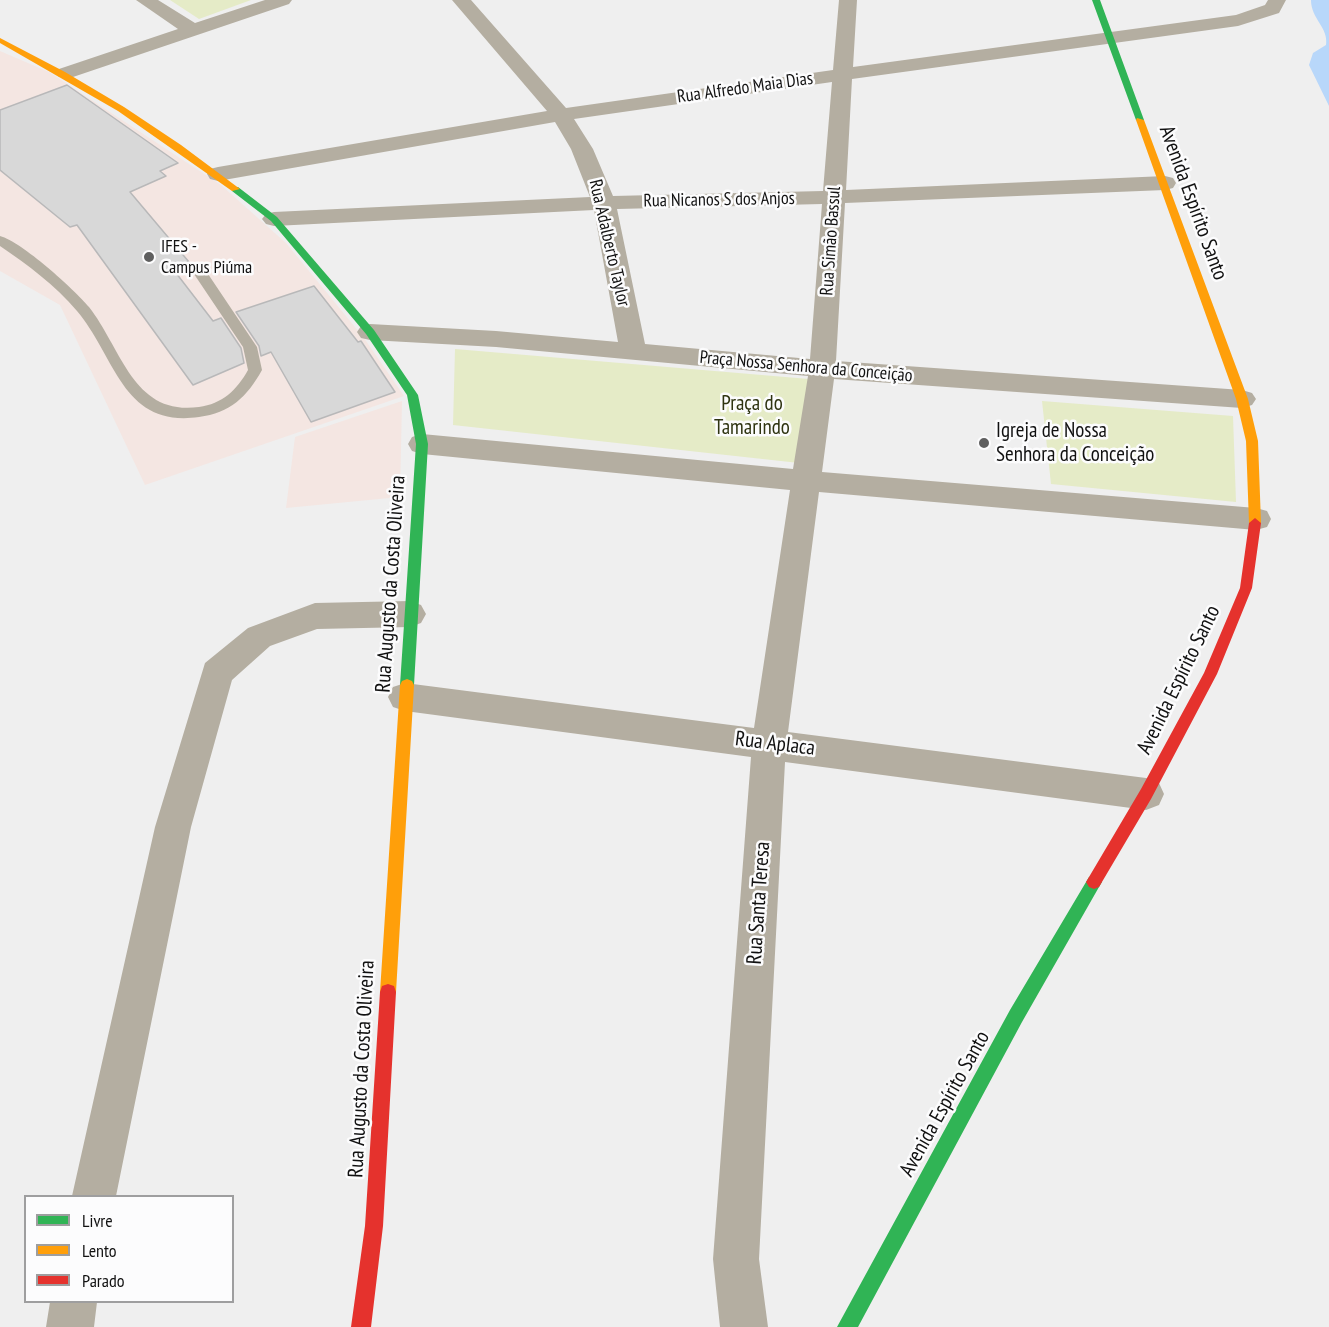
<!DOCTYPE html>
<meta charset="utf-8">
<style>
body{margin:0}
#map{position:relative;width:1329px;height:1327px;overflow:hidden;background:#efefef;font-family:"PT Sans Narrow",sans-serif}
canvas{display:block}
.legend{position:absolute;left:24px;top:1195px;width:210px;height:108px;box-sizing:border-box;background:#fcfcfd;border:2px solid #9e9e9f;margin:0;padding:8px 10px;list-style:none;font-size:18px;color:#111}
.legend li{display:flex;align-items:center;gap:12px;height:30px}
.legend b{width:30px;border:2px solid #9e9e9f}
</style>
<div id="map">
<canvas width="1329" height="1327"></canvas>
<ul class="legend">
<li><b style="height:8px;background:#30b455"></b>Livre</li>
<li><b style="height:8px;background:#ff9f0a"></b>Lento</li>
<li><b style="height:8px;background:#e5322d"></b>Parado</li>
</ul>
</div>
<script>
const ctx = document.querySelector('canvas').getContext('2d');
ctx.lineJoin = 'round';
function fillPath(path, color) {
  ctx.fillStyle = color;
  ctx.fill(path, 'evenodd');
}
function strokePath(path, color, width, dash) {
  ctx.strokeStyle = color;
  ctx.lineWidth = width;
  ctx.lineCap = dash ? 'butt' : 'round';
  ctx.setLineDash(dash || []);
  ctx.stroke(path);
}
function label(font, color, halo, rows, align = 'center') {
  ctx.font = font + ' "PT Sans Narrow",sans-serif';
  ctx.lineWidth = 5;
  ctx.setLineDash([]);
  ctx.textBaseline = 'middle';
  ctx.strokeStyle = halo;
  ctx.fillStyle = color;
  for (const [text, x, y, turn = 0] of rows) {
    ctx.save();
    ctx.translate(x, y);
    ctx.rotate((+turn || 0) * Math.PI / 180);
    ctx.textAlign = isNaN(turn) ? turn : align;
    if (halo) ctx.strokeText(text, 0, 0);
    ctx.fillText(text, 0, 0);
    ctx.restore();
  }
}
const education = new Path2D(`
 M0,51l49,21 172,113 65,58 78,95 40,58 -259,89 -85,-180 -60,-34z
 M402,401l-2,96 -114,11 9,-71z`);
const green = new Path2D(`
 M170,0h81l-52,19z
 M455,349l354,30 -10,84 -346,-38z
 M1042,401l191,15 3,86 -185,-18z`);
const water = new Path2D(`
 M1311,0h18v106l-20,-41 4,-12 13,-8c3,-17 -15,-26 -15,-45z`);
const building = new Path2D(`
 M67,85l111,78 -18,8 6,5 -36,16 59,70 -16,7 40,52 8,-3 20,30 3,15 -51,22 -116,-160 -7,2 -70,-57v-60z
 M314,286l44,56 3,-1 34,51 -84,30 -40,-70 -10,4 -2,-10 -23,-34z`);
const lane = new Path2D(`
 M0,236c22,6 74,53 89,71 33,42 44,109 110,100 23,-3 38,-17 49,-37l-5,-23 -49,-73 2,-3h10l51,76 5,23c-15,27 -32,43 -63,47 -77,11 -83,-60 -122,-106 -22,-26 -49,-46 -77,-65z`);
const street = new Path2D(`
 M136,0h22l37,23 70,-23h27l-3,4 -216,73h-14l-3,-4 3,-4 119,-40z
 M452,0h19l95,108 267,-38 6,-70h18l-4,67 383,-52 29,-10 3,-5h18l-7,13 -41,13 -386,53 -6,111 319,-14 8,2 3,5 -3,5 -8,2 -320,13 -9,158 406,29 10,3 4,6 -4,6 -10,3 -408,-29 -12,93 434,36 11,3 4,8 -4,8 -11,3 -437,-38 -31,240 358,46 13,5 5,11 -5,11 -13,5 -361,-48 -26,497 9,68h-48l-7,-68 38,-502 -346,-46 -12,-4 -5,-10 5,-10 12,-4 349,45 36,-238 -368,-36 -10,-3 -4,-7 4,-7 10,-3 371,35 15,-93 -312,-29 -126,-7 -9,-2 -4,-6 4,-6 9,-2 126,7 122,11 -24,-132 -320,16 -8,-2 -4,-5 4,-5 8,-2 316,-15 -19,-48 -16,-27 -337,59 -8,-2 -3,-5 3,-5 8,-2 329,-56zM832,82l-9,109 -210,5 -20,-47 -19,-30zM822,204l-12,155 -165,-15 -28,-135z
 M410,601l11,4 5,9 -5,9 -11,4 -93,2 -47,17 -38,34 -41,147 -75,369h-44l83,-369 50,-164 43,-35 67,-25z
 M50,1302h47l-3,25h-48z`);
const fast = new Path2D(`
 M1092,0h8l44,120 -1,2 -7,-2z
 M232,187h6l39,30 97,113 44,65 10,49 -14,241 -2,4h-10l-2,-4 16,-241 -9,-49 -41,-61 -95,-113 -39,-30z
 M1094,875l5,2 3,5 -3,5 -77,135 -164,305h-21l173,-317 79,-133z`);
const slow = new Path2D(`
 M0,38l65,34 59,35 57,38 59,44 -8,2 -114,-80 -118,-68z
 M1137,118l7,2 104,279 10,42 3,82 -6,5 -6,-5 -3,-82 -10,-42 -100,-279z
 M407,679l5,2 2,4 -18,307 -2,6 -6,2 -6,-2 -2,-6 20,-307 2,-4z`);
const jam = new Path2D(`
 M1255,518l6,5 -9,65 -35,86 -66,125 -52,88 -5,2 -5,-2 -3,-5 3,-5 52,-88 63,-116 36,-85 9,-65z
 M388,984l6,2 2,6 -13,234 -12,101h-20l14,-101 15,-234 2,-6z`);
const markers = [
 [149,257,6,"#5f5f5f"],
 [984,443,6,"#5f5f5f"]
];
const farStreetnames = [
 ["Rua Alfredo Maia Dias",745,88,-8],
 ["Rua Nicanos S dos Anjos",719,200,-1],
 ["Rua Simão Bassul",831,241,-86],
 ["Rua Adalberto Taylor",609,243,77],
 ["Praça Nossa Senhora da Conceição",806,367,5]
];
const farPoinames = [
 ["IFES -",161,247],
 ["Campus Piúma",161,268]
];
const streetNames = [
 ["Avenida Espírito Santo",1193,203,70],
 ["Rua Augusto da Costa Oliveira",391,584,-86],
 ["Avenida Espírito Santo",1179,680,-64],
 ["Rua Aplaca",775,744,7],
 ["Rua Santa Teresa",759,903,-86],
 ["Rua Augusto da Costa Oliveira",362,1069,-87],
 ["Avenida Espírito Santo",945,1104,-61]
];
const parkNames = [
 ["Praça do",752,404],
 ["Tamarindo",752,428]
];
const poiNames = [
 ["Igreja de Nossa",996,431],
 ["Senhora da Conceição",996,455]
];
fillPath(education, '#f4e6e2');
fillPath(green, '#e5ebc7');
fillPath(water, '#b8d7fa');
fillPath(building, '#d8d8d8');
strokePath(building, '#b8b8b9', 1.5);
fillPath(lane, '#b4aea1');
fillPath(street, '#b4aea1');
fillPath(fast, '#30b455');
fillPath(slow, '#ff9f0a');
fillPath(jam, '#e5322d');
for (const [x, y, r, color] of markers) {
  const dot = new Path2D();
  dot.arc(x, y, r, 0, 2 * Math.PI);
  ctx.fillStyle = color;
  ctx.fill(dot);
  strokePath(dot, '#fcfcfd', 2);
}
label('18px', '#111', '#fcfcfd', farStreetnames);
label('18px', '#111', '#fcfcfd', farPoinames, 'left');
label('21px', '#111', '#fcfcfd', streetNames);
label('21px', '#2f3411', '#fcfcfd', parkNames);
label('21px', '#111', '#fcfcfd', poiNames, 'left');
</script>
